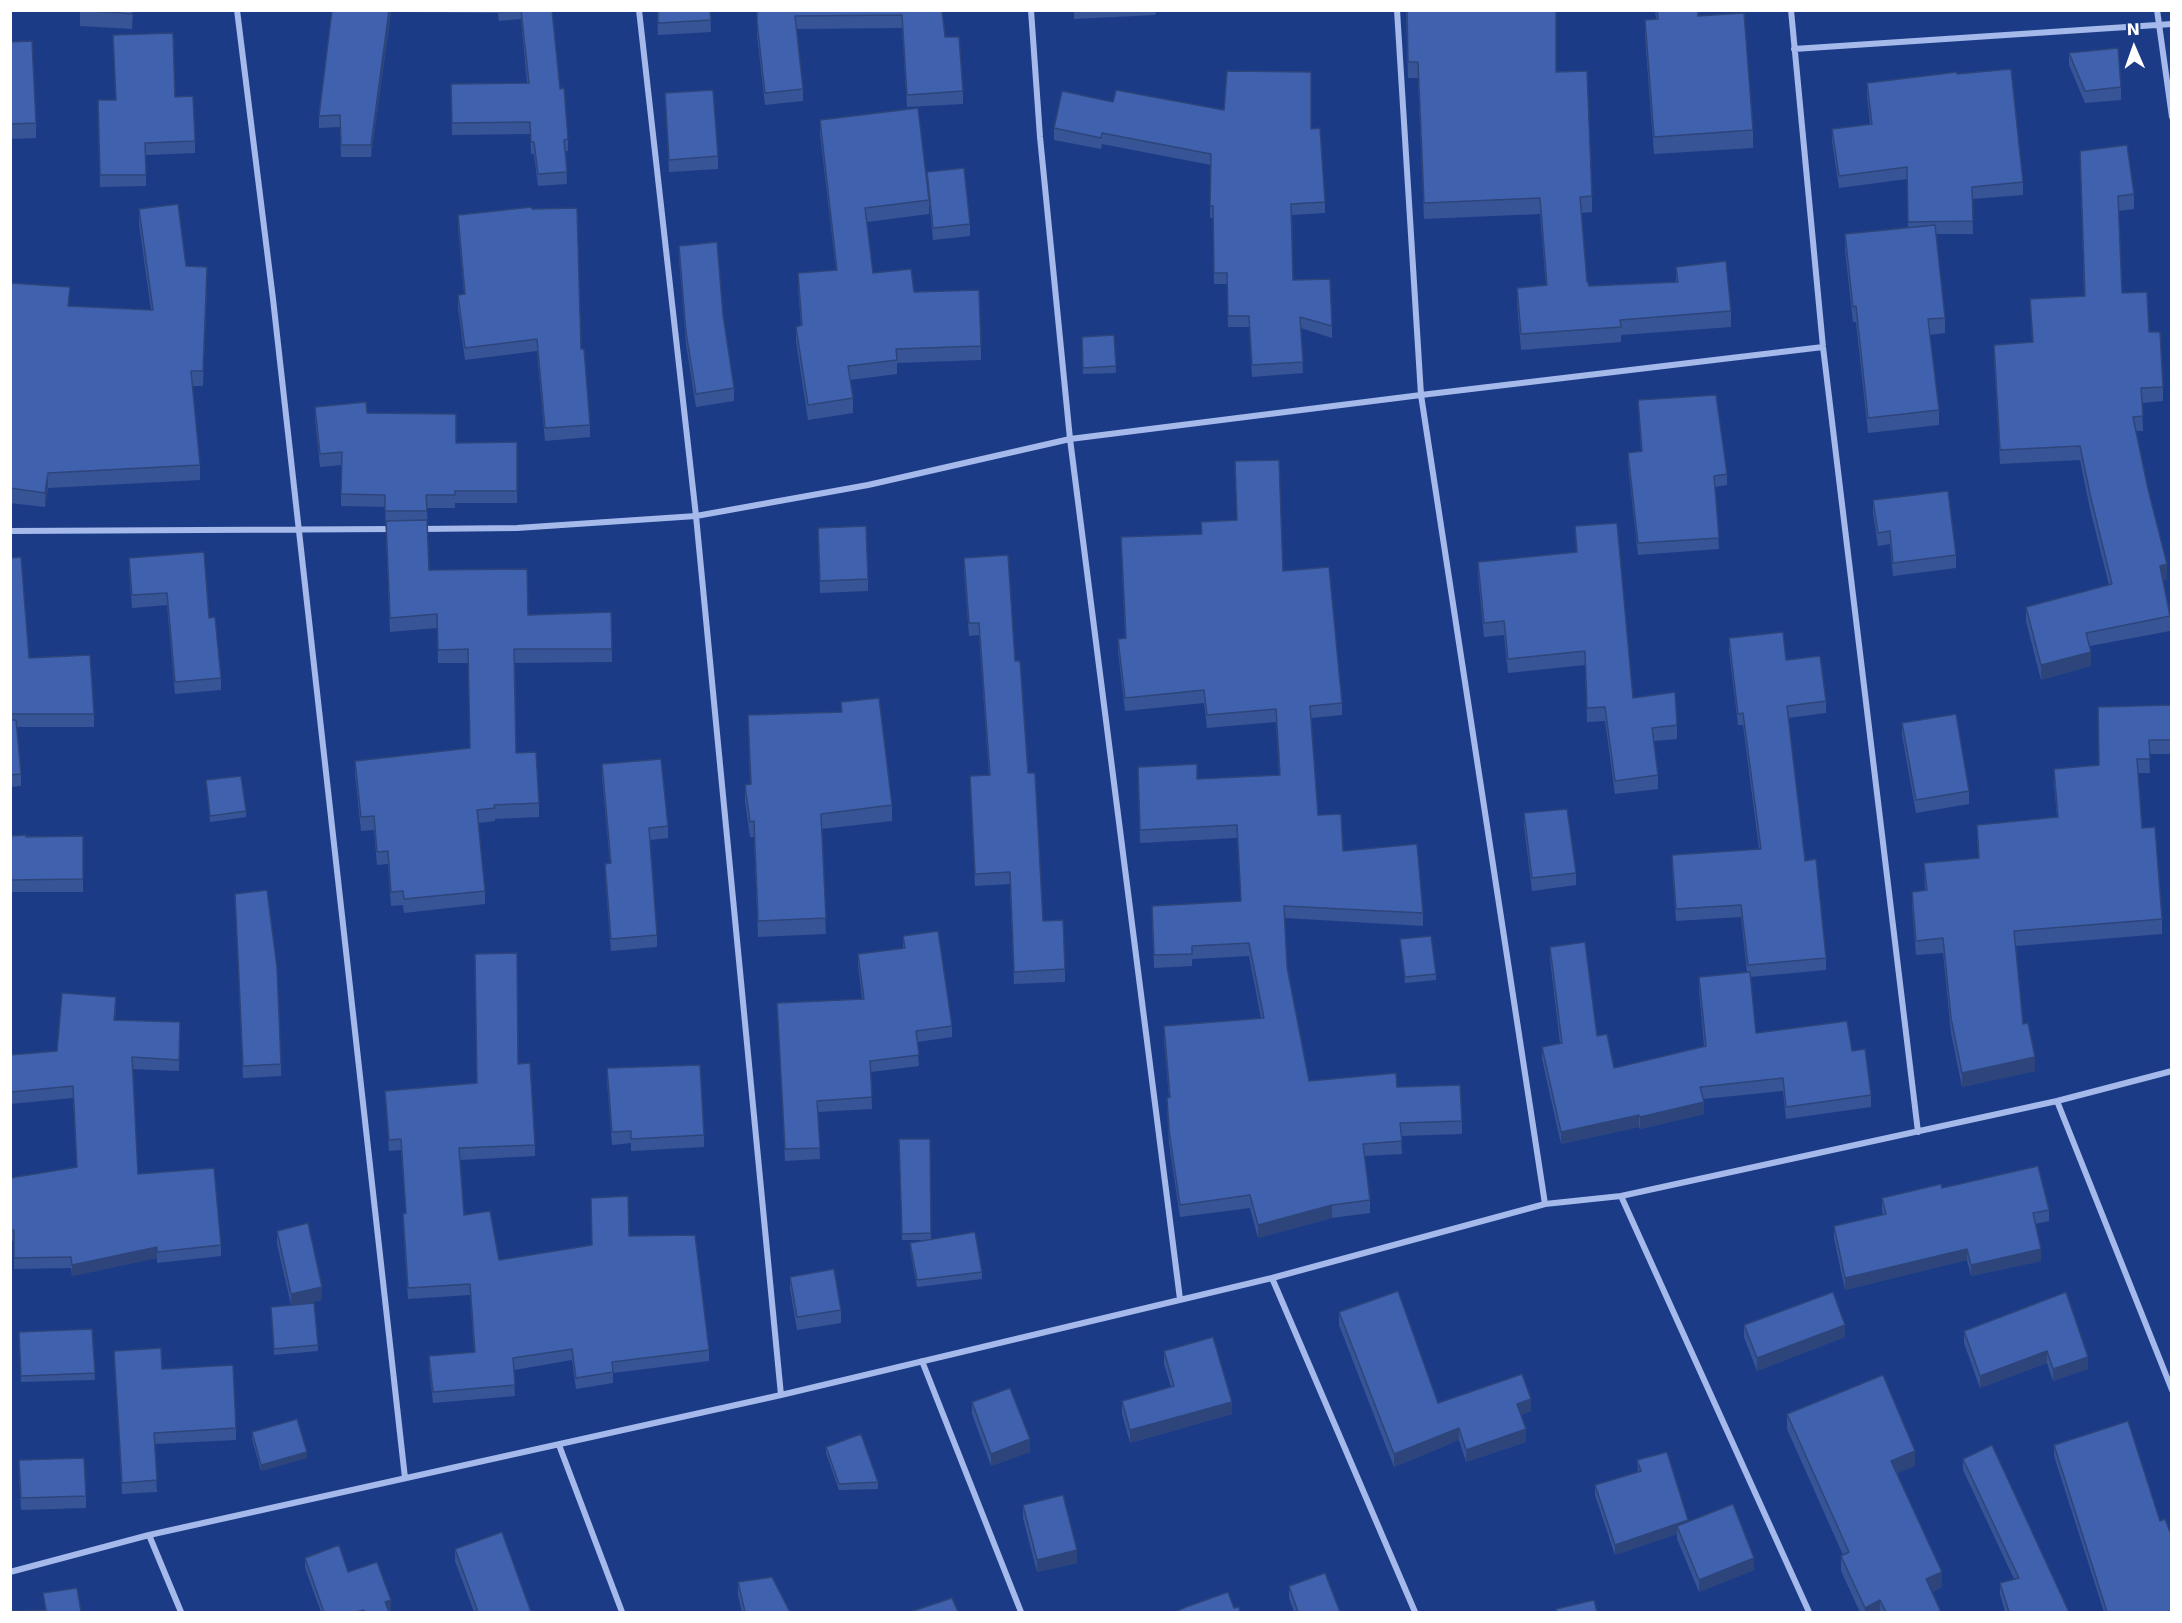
<!DOCTYPE html>
<style>
body{margin:0}
#map{position:relative;width:2182px;height:1623px;overflow:hidden;background:#1c3b87;font-family:"DejaVu Sans",sans-serif}
canvas{display:block}
.frame{position:absolute;inset:0;border:12px solid #fff;pointer-events:none}
.north{position:absolute;left:2104px;top:18px;width:60px;height:60px;-webkit-text-stroke:4px #1c3b87;paint-order:stroke;rotate:358deg;font-size:16px;font-weight:700;line-height:24px;text-align:center;color:#fff}
.north::after{content:'';display:block;margin:auto;width:21px;height:27px;background:#fff;clip-path:polygon(50% 0,100% 100%,50% 72%,0 100%)}
</style>
<div id="map">
<canvas width="2182" height="1623"></canvas>
<div class="frame"></div>
<div class="north">N</div>
</div>
<script>
const ctx = document.querySelector('canvas').getContext('2d');
ctx.lineJoin = 'round';
function strokePath(path, color, width, dash) {
  ctx.strokeStyle = color;
  ctx.lineWidth = width;
  ctx.lineCap = dash ? 'butt' : 'round';
  ctx.setLineDash(dash || []);
  ctx.stroke(path);
}
function fillPath(path, color) {
  ctx.fillStyle = color;
  ctx.fill(path, 'evenodd');
}
const street = new Path2D(`
 M237,10l36,289 132,1179
 M639,10l57,506 85,879
 M1031,10l9,127 30,302 110,860
 M1397,10l24,385 124,809
 M1791,10l32,337 95,785
 M2157,10l15,107
 M1794,49l378,-25
 M419,529l98,-1 179,-12 172,-31 202,-46 351,-44 402,-48
 M10,531l384,-2
 M2057,1101l115,289
 M1621,1196l188,416
 M1272,1278l143,334
 M922,1361l99,251
 M559,1445l63,167
 M149,1535l32,77
 M10,1572l139,-37 632,-140 491,-117 273,-74 76,-8 436,-95 115,-30`);
const wall = new Path2D(`
 M80,10h53l-1,19 -52,-3z
 M332,10h220l8,79 8,50v12h-2l1,33 -29,2 -4,-32h-3l-1,-20 -78,1 -1,-51 76,-1 -6,-64 -22,2 -1,-8 -107,-1 -20,145h-30l-1,-30 -21,1v-12z
 M657,10h53l1,22 -53,3z
 M757,10h185l3,27 18,54v13l-56,3 -5,-79 -106,1 7,60v12l-38,4 -8,-70z
 M1074,10h101l-18,1 -2,4 -81,4z
 M1406,10l150,62 36,124v16l-11,1 6,69 2,4 87,-4v-15l55,44v16l-110,8v7l-100,8 -4,-46v-16l29,-3 -6,-71 -116,5 -6,-141h-10z
 M1655,10h43v6l55,114v18l-99,6 -9,-117v-17l11,-1z
 M10,42l26,81v15l-26,1z
 M2069,53l52,34v13l-36,3 -16,-38z
 M1957,74l66,108v13l-51,4 1,35h-37l9,84v15l-15,2 9,75v15l-71,8 -12,-111h-3l-8,-72v-16l63,-7 -1,-48 -68,9 -7,-47v-12l38,-5 -3,-29v-12z
 M665,93l53,63v13l-49,3z
 M175,97l20,44v12l-49,2v31l-46,1 -2,-75 17,-12z
 M1113,102l198,27 14,73v11l-33,2 1,65 39,46v12l-31,-10 2,45 -51,4 -3,-50h-21l-1,-43h-13l-1,-66h-3l1,-53 -109,-21 -1,5 -47,-9v-12z
 M820,120l107,64v-12l43,52v12l-37,4 -4,-40v14l-62,8 6,51 41,19 67,54v14l-84,3v11l-47,6 3,18v15l-45,7 -12,-79v-14l5,-1 -3,-39v-14l38,-3 -16,-136z
 M2080,151l54,43v15l-16,2 4,82 27,39 14,55v14l-21,2 1,28h-7l31,148 -5,1 8,36v15l-80,15 1,20 -50,14 -15,-59v-14l83,-22 -19,-76 -10,-49 -80,4 -6,-105v-14l38,-3 -2,-43 54,-3z
 M139,209l47,57 21,16 -4,104h-11l8,79v15l-152,8 -3,19 -35,-4v-220l59,23 82,4 -12,-86z
 M458,215l123,134 9,76v12l-45,4 -8,-90 -72,9 -7,-52v-13l6,-1 -6,-67z
 M679,246l44,69 11,73v13l-38,6 -10,-63 -7,-86z
 M1114,335l2,38 -33,1 -1,-37z
 M1638,400l89,74v11l-12,2 4,62 -81,6 -10,-91v-11l13,-2z
 M315,407l52,6 89,30 61,-1v61h-62v5h-28l2,62 99,45 83,-3 1,50 -97,1 1,90 23,50v14l-44,2v2l-17,2 7,68v13l-81,9 -1,-8 -12,1 -3,-42 -11,1 -3,-35 -13,1 -6,-57v-13l115,-12 -2,-86h-30l-1,-35 -47,4 -5,-125 -44,-1v-41l-21,2 -5,-48z
 M1235,474l48,97 59,132v12l-31,3 7,97 25,36 80,62v13l-139,-8 3,49 22,114 88,6 65,34v13l-61,2 1,18 -38,2 6,44v13l-38,5 -74,20 -8,-30 -70,9 -11,-74 -2,-33v-12l2,-1 -5,-58v-13l97,-8 -12,-62 -57,3v7l-38,2 -2,-49 89,-18 -4,-63 -97,5 -2,-63 59,-1 82,-4 -3,-53 -69,6 -3,-25 -79,8 -7,-60v-12l7,-1 -4,-101 80,-3v-12l36,-2z
 M1873,500l83,55v13l-63,8 -3,-32 -12,2 -5,-33z
 M1575,526l58,172 44,27v14l-23,2 4,34v14l-43,5 -10,-73 -18,1 -2,-57 -77,8 -4,-38 -20,2 -6,-61v-14l98,-10z
 M818,540l50,39v12l-48,2z
 M10,558l19,100 65,56v13h-77l4,47v12l-11,1z
 M129,558l80,60 12,60v12l-46,4 -8,-89 -35,3 -3,-38z
 M964,558l51,103 28,260 22,48v13l-51,2 -4,-100 -35,2 -5,-110 19,-1 -10,-140 -10,1 -5,-66z
 M1729,638l57,22 40,41v12l-38,5 17,143 21,97v12l-76,7 6,56 96,18 19,44v12l-85,12 -3,-28 -80,8 1,15 -64,15 -1,-2 -78,17 -19,-85v-12l18,-4 -10,-84v-12l64,121 90,-22 -5,-57v-12l48,-5 -6,-55 -65,4 -4,-54v-12l87,-6 -16,-124h-5l-9,-75z
 M841,702l51,103v16l-71,8 5,105 -68,3 -4,-100h-4l-5,-36v-16l5,-1 -2,-69 93,-3z
 M2172,705v49h-23l1,19h-12l4,55 20,91v15l-146,12 7,78 12,47 -73,16 -11,-54 -8,-80 -27,2 -4,-49v-14l13,-2 -1,-27 54,-5 -1,-33 80,-8 -3,-34v-14l45,-4z
 M1902,723l67,68v13l-53,9 -14,-78z
 M602,764l66,62v12l-18,2 7,95v12l-46,4 -6,-75v-12l5,-1 -8,-86z
 M206,780l40,31v6l-36,5z
 M1524,813l52,60v12l-44,6 -8,-65z
 M10,836h73v56h-73z
 M235,894l46,170v12l-38,2z
 M903,936l49,90v11l-35,5 2,24 -48,6 1,37 -54,3 2,47 -35,2 -8,-158 85,-4 -4,-34v-11l45,-6z
 M1400,939l36,35v6l-31,3z
 M116,1008l-1,12 65,2 -1,49 -47,-2 6,105 83,71v11l-64,7v-5l-85,18 -1,-8 -57,1v-28h-4v-63l67,-11 -4,-69 -63,6v-49l47,-4z
 M518,1064l17,81v11l-75,4 4,55 35,45 93,-15 37,-9 80,114v11l-96,12v10l-37,6 -4,-29 -58,10 1,26 -82,7 -4,-36v-11l45,-4 -4,-57 -62,4 -5,-74v-11h3l-5,-64 -12,1 -4,-60 92,-8z
 M607,1068l97,67v12l-73,4v-8l-19,2 -5,-64z
 M899,1139l32,94v6l51,33v7l-65,8 -7,-38v-6l18,-3h-26z
 M1942,1188l107,22v11l-14,3 6,37 -70,15 -4,-16 -122,30 -11,-52v-12l49,-11 -1,-5v-12z
 M277,1231l45,69 -19,4 15,41v6l-44,4 -3,-48 20,-2 -14,-61z
 M790,1277l51,33v13l-44,7 -7,-41z
 M2066,1292l22,77 -35,12 -6,-18 -67,25 -16,-45v-12z
 M1339,1312l99,91 93,8 -10,4 5,27 -60,20 -7,-22 -65,27 -55,-142z
 M1744,1325l101,12 -88,34 -13,-34z
 M92,1329l3,51 -74,2 -2,-50z
 M114,1351l48,18 74,59v12l-82,4 3,48 -35,2z
 M1164,1351l68,63 -102,29 -8,-29v-13l49,-14 -7,-23z
 M972,1402l58,50 -39,14 -19,-52z
 M1787,1414l128,52 -18,7 45,114 -10,5 9,20h-81l-19,-41v-15l2,-1 -56,-126z
 M252,1432l55,26 -46,13 -9,-32z
 M2054,1445l106,76 12,91h-68l-50,-156z
 M826,1447l52,35v7l-39,1 -13,-37z
 M1963,1459l106,153h-64l-5,-18v-11l14,-4 -51,-109z
 M1637,1460l51,62 66,48 -55,22 -22,-53v-5l-62,21 -20,-60v-10l43,-13z
 M19,1473l67,23v12l-65,2z
 M1023,1505l54,58 -40,9 -14,-54z
 M455,1549l76,63h-57l-19,-51z
 M305,1558l43,14 43,38 -2,1v1h-68l-16,-44z
 M738,1582l52,30h-48l-4,-17z
 M1289,1586l51,26h-46l-5,-14z`);
const shadedWall = new Path2D(`
 M389,10h2l-20,147v-12z
 M207,267v15l-4,104v-15z
 M48,473v15l-3,19v-14z
 M2167,564v15l-7,1v-14z
 M2091,652v14l-50,14v-15z
 M2035,1057v14l-73,16v-14z
 M1704,1102v12l-64,15v-12z
 M1639,1115v12l-78,17v-12z
 M1332,1205v13l-74,20v-13z
 M157,1247v11l-85,18v-11z
 M1967,1249v11l-122,30v-12z
 M2041,1249v12l-70,15v-11z
 M322,1287v13l-31,7v-13z
 M1845,1325v12l-88,34v-13z
 M2047,1351v12l-67,25v-12z
 M2088,1357v12l-35,12v-12z
 M1531,1399v12l-14,6v-13z
 M1232,1402v12l-102,29v-13z
 M1459,1428v12l-65,27v-13z
 M1526,1429v13l-60,20v-12z
 M1030,1439v13l-39,14v-12z
 M1915,1451v15l-24,10v-15z
 M307,1452v6l-46,13v-6z
 M1688,1520v10l-11,-4v8l-62,21v-10z
 M1077,1550v13l-40,9v-12z
 M1754,1558v12l-55,22v-12z
 M1942,1572v15l-16,8v-16z
 M391,1600v10l-6,2v-10z
 M1880,1600v12h-15v-4z`);
const building = new Path2D(`
 M81,10h51v4z
 M332,10h57l-18,135h-30l-1,-30 -21,1z
 M521,10h31l8,79 4,-1 4,51 -4,1 3,32 -29,2 -4,-32h-3l-1,-20 -78,1 -1,-39 78,-1z
 M658,10h52l1,10 -53,3z
 M757,10h185l3,27h14l4,54 -56,4 -5,-80 -107,1 8,73 -38,4 -8,-71z
 M1407,10h149v62l31,-1 5,125 -12,1 7,85h1l1,4 89,-4 -2,-15 50,-6 5,50 -111,9 1,7 -100,7 -4,-46 30,-3 -7,-87 -116,5 -6,-141h-10z
 M1657,10h41v6l46,-3 9,117 -99,7 -9,-117 13,-1z
 M173,33l2,64 18,-1 2,45 -50,2 1,32h-46l-2,-75h18l-3,-65z
 M32,41l4,82 -26,1v-82z
 M2118,48l3,39 -36,4 -16,-38z
 M2011,69l12,113 -51,5 1,34 -65,1 -1,-55 -68,9 -7,-47 40,-5 -5,-41 90,-11v2z
 M1227,71l84,1v57l9,-1 5,74 -34,2 2,76 37,-1 2,47 -32,-9 3,45 -51,3 -3,-49h-21l-1,-43h-13l-1,-67h-3l1,-52 -109,-21 -1,5 -47,-10 8,-37 51,11 3,-12 108,20z
 M713,90l5,66 -49,4 -4,-67z
 M918,108l11,92 -64,8 8,65 38,-4 3,23 65,-2 2,56 -85,3 1,11 -49,6 5,32 -45,7 -12,-78 6,-2 -4,-52 39,-3 -17,-150z
 M2127,145l7,49 -16,2 4,97 25,-1 2,40h11l3,55 -22,1 2,28 -10,1 15,72 19,75 -7,2 10,50 -84,17 5,19 -50,13 -15,-58 86,-23 -22,-90 -10,-48 -80,4 -6,-105 39,-3 -3,-43 55,-3 -5,-145z
 M964,168l6,56 -37,4 -6,-56z
 M178,204l8,62 21,1 -4,104h-12l9,94 -152,8 -3,20 -35,-5v-205l60,4 -2,19 85,4 -14,-101z
 M532,207v2l45,-1 4,141h3l6,76 -45,3 -8,-89 -72,9 -7,-53 7,-1 -7,-79z
 M1935,225l10,93 -17,1 11,91 -71,8 -12,-112 -3,1 -8,-73z
 M717,242l6,73 11,73 -38,6 -10,-62 -7,-86z
 M1114,335l2,31 -33,2 -1,-31z
 M1716,395l11,79 -13,2 5,62 -81,5 -10,-90 14,-2 -4,-51z
 M366,402l1,11 89,1v29l61,-1v49h-62v4h-29l1,16h-42v-16l-44,-1 1,-42 -22,2 -5,-47z
 M1279,460l4,111 46,-4 13,136 -32,3 8,109 23,-1 2,37 74,-7 6,69 -139,-7 3,61 22,114 87,-8 1,14 63,-2 2,36 -62,2 2,18 -39,3 7,56 -38,5 -74,20 -8,-30 -70,10 -11,-75 -2,-32 3,-1 -6,-71 100,-8 -15,-75 -57,3v8l-38,1 -2,-49 89,-5 -4,-76 -97,5 -2,-63 59,-3v15l83,-4 -4,-66 -69,6 -3,-25 -79,8 -7,-59 8,-1 -5,-101 81,-3 -1,-12 36,-2 -2,-59z
 M1948,491l8,64 -63,8 -3,-32 -12,2 -5,-33z
 M427,520l2,50 98,-1 1,46 83,-3 1,37h-98l2,104 20,-1 3,51 -45,2 1,3 -18,2 8,81 -81,8 -1,-8 -12,1 -3,-41 -11,1 -3,-36 -13,1 -6,-56 115,-13 -2,-99 -30,1 -1,-36 -47,4 -4,-97z
 M1617,523l16,175 42,-6 2,33 -25,3 6,47 -43,6 -10,-74 -18,1 -2,-57 -77,8 -4,-38 -20,2 -6,-61 99,-10 -2,-26z
 M866,526l2,53 -48,2 -2,-53z
 M204,552l5,66 6,-1 6,61 -46,4 -8,-89 -35,2 -3,-37z
 M1008,555l7,106h5l8,112h7l8,148 20,-1 2,49 -51,3 -4,-100 -35,2 -5,-98 20,-1 -11,-152h-10l-5,-65z
 M21,557l8,101 61,-3 4,59h-84v-156z
 M1783,632l3,28 34,-4 6,45 -39,5 18,155 11,-2 10,99 -78,7 -7,-60 -65,4 -4,-54 89,-6 -18,-136 -5,1 -9,-76z
 M879,698l13,107 -71,9 5,104 -68,3 -4,-100 -4,1 -5,-37 6,-1 -3,-69 94,-3 -1,-10z
 M2172,705v35h-23l1,19h-13l5,69 13,-1 7,92 -148,12 9,93 5,-1 7,34 -73,16 -11,-55 -8,-80 -27,3 -4,-49 15,-2 -3,-27 55,-5 -2,-33 81,-8 -4,-48 45,-4 -1,-58z
 M1956,714l13,77 -53,9 -14,-77z
 M10,720h6l5,54 -11,1z
 M661,759l7,67 -19,2 8,107 -46,4 -6,-75 6,-1 -9,-99z
 M241,776l5,35 -36,5 -4,-36z
 M1567,809l9,64 -44,5 -8,-65z
 M26,835v2l57,-1v43l-73,1v-44z
 M267,890l10,78 4,96 -38,2 -8,-172z
 M938,931l14,95 -36,5 3,24 -49,6 2,36 -55,4 3,47 -35,1 -8,-146 87,-4 -6,-45 47,-6 -2,-12z
 M1431,936l5,38 -31,3 -5,-38z
 M1585,942l12,94 10,-2 7,34 92,-22 -7,-69 51,-5 6,61 91,-12 5,30 13,-2 6,46 -85,12 -3,-29 -83,9 4,15 -64,15 -1,-2 -78,17 -19,-85 20,-4 -12,-96z
 M517,953l1,111 12,-1 5,82 -76,3 5,67 26,-4 9,49 93,-15 -1,-47 37,-2 1,40 66,-1 14,115 -97,12 1,10 -37,6 -4,-29 -59,9 2,27 -82,7 -4,-36 46,-4 -5,-68 -62,4 -5,-74 3,-1 -5,-74 -12,1 -4,-49 92,-8 -2,-129z
 M62,993l54,4 -2,23 66,2 -1,38 -47,-3 6,117 76,-6 7,77 -64,7v-5l-85,18 -1,-8 -57,1v-28h-4v-52l67,-11 -4,-81 -63,6v-37l47,-4z
 M700,1065l4,70 -73,4v-8l-19,1 -5,-64z
 M899,1139h31l1,94 -29,1z
 M2038,1166l11,44 -16,3 8,36 -70,16 -4,-16 -122,29 -11,-52 52,-12 -4,-16 59,-14 1,4z
 M308,1223l14,64 -31,7 -14,-63z
 M975,1232l7,40 -65,8 -7,-37z
 M834,1269l7,41 -44,7 -7,-40z
 M1398,1291l40,112 84,-29 9,25 -14,5 9,25 -60,21 -7,-22 -65,26 -55,-142z
 M1833,1292l12,33 -88,33 -13,-33z
 M2066,1292l22,65 -35,12 -6,-18 -67,25 -16,-45z
 M314,1303l4,42 -44,4 -3,-42z
 M92,1329l3,44 -74,3 -2,-44z
 M1213,1337l19,65 -102,28 -8,-29 52,-15 -10,-35z
 M161,1348l1,21 71,-4 3,63 -82,5 3,47 -35,3 -8,-132z
 M1883,1375l32,76 -24,10 51,111 -16,7 15,33h-55l-6,-12 -15,8 -24,-52 8,-4 -62,-138z
 M1010,1388l20,51 -39,15 -19,-52z
 M297,1419l10,33 -46,13 -9,-33z
 M2128,1421l32,100 5,-2 7,18v74l-5,1h-60l-53,-167z
 M861,1434l17,48 -39,2 -13,-37z
 M1992,1445l77,167h-60l-9,-29 19,-5 -56,-119z
 M1667,1452l21,68 -73,25 -20,-60 46,-14 -4,-11z
 M84,1458l2,38 -65,2 -2,-38z
 M1063,1495l14,55 -40,10 -14,-55z
 M1733,1504l21,54 -55,22 -22,-54z
 M502,1532l29,80h-53l-23,-63z
 M339,1545l9,27 29,-10 14,38 -6,2 4,10h-25v-2l-8,2h-32l-19,-54z
 M1325,1573l15,39h-42l-9,-26z
 M772,1577l18,35h-45l-7,-30z
 M77,1588l4,24h-71v-1l36,-1 -3,-17z
 M1228,1592l6,16 5,-1 1,5h-65l11,-5z
 M952,1598l6,14h-48z
 M1594,1600l3,12h-40l-1,-3z`);
strokePath(street, '#a5baeb', 6);
fillPath(wall, '#375496');
fillPath(shadedWall, '#2d457a');
fillPath(building, '#4062ae');
strokePath(building, '#2d457a', 1.5);
</script>
